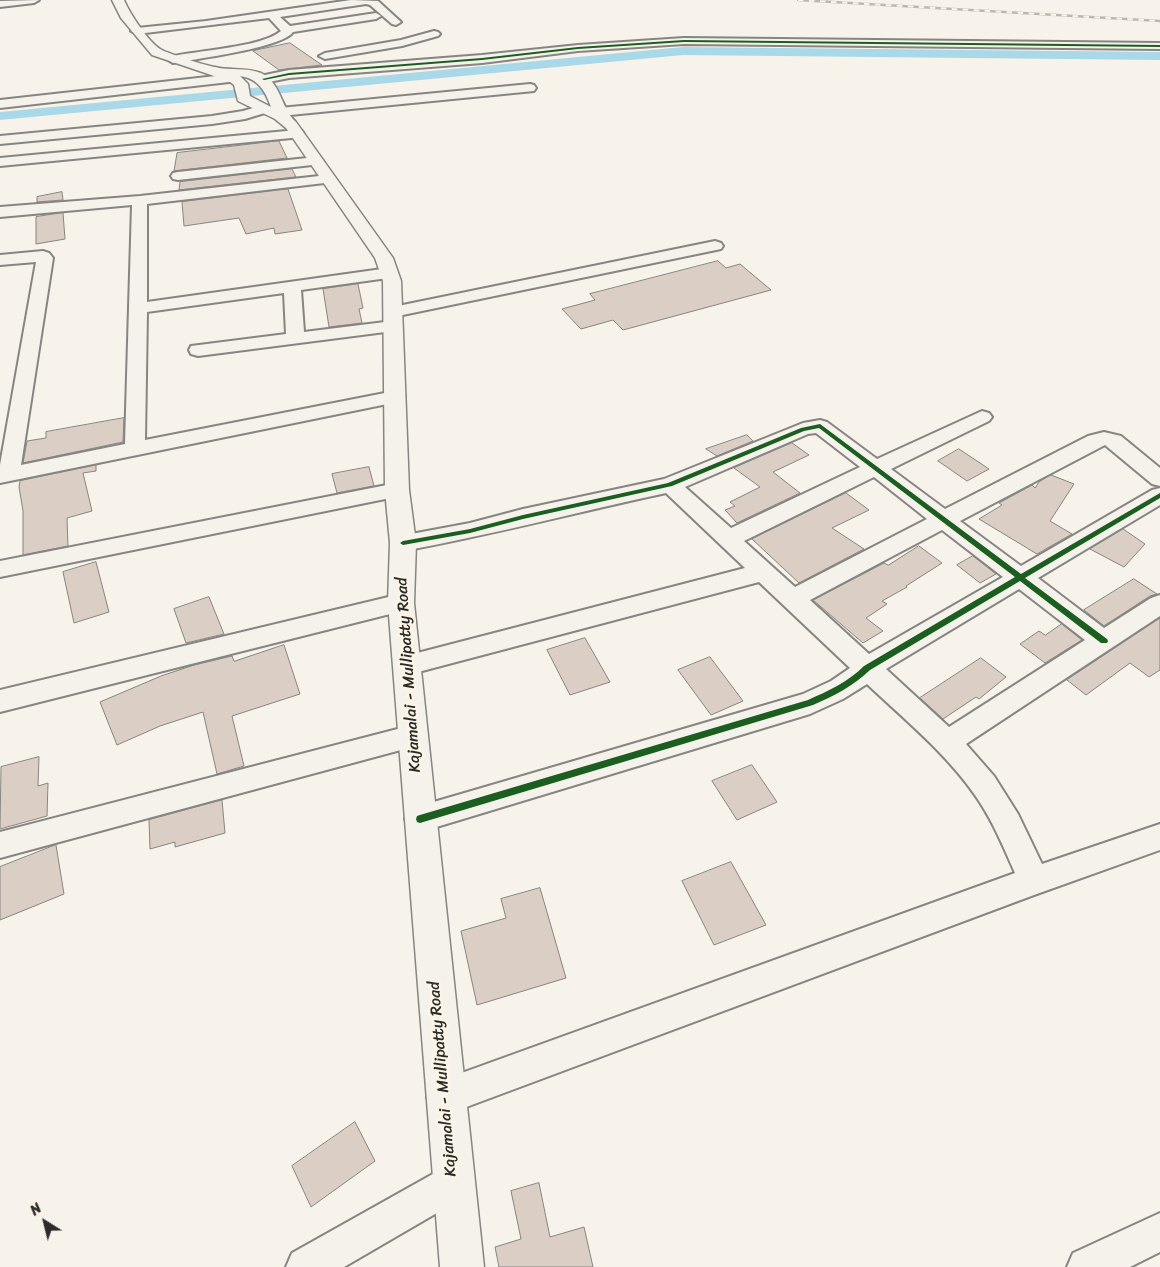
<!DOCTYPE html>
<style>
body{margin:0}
#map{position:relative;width:1160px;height:1267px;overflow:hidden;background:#f7f3ea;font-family:Sriracha,sans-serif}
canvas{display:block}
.north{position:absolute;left:20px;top:1197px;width:50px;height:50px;-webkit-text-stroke:4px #fcf5e5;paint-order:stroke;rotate:324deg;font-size:14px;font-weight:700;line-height:20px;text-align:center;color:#2b2b2b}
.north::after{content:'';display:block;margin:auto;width:18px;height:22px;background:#2b2b2b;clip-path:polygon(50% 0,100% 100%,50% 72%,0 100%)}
</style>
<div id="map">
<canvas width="1160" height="1267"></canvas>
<div class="north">N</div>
</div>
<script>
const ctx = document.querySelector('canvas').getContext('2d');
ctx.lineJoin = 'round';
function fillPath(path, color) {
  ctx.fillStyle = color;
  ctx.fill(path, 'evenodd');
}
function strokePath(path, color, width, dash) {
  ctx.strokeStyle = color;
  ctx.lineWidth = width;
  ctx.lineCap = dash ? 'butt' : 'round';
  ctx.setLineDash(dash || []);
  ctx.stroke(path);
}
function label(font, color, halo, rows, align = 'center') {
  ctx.font = font + ' Sriracha,sans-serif';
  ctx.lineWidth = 5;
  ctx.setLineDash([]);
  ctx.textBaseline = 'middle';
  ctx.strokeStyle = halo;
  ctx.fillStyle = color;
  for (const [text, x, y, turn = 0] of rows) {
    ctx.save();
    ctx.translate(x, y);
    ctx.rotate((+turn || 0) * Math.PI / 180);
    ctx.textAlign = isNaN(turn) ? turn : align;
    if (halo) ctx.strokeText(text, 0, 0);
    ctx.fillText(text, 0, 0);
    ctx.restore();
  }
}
const canal = new Path2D(`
 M683,47l477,5v8l-477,-5 -683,65v-8z`);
const building = new Path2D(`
 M290,43l32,22 -43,5 -26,-19z
 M279,141l8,17 -113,13 3,-18z
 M292,169l4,8 -117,13 1,-8z
 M288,189l14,41 -27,4 -1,-6 -28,6 -7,-16 -55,8 -2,-24z
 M62,192l1,8 -26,2v-5z
 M63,213l2,26 -29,5v-27z
 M718,261l8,7 14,-4 31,26 -148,40 -10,-10 -32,9 -19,-20 33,-9 -5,-6z
 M358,284l5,24 -4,1 3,14 -33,4 -6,-38z
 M124,418l-1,24 -100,21 4,-22 19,-3v-6z
 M747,435l6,6 -36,15 -11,-7z
 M792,443l17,12 -36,17 27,21 -63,30 -12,-13 10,-4 -5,-4 30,-15 -26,-19z
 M959,449l30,20 -22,12 -29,-20z
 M96,465v6l-13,2 9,38 -25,7 1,28 -45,9v-44l-4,-24 1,-6z
 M369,467l5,19 -37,7 -5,-19z
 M1051,475l23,9 -24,37 22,13 -35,20 -58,-35 23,-14 -3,-2 33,-18 3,3 4,-6z
 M846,493l23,17 -37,18 32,21 -65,34 -47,-44z
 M1123,529l22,15 -21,23 -34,-18z
 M919,546l23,17 -36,23 1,1 -25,14 5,3 -21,14 17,13 -20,12 -50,-43 71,-37 4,2z
 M973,556l23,18 -16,9 -23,-18z
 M96,562l13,50 -35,11 -11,-51z
 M1134,579l23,15 -7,2 -46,30 -20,-16z
 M209,597l15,37 -38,9 -12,-34z
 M1160,618v52l-11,7 -19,-14 -44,32 -19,-15z
 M1062,624l20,16 -37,23 -25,-19 19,-13 6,4z
 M585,638l25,44 -40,13 -23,-45z
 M284,645l16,49 -68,22 12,50 -27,8 -14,-62 -43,14 -43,19 -17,-43 61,-26 33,-11 38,-9 2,5z
 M710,657l33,44 -32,14 -33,-45z
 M981,658l25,19 -27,22 -3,-2 -33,22 -23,-21z
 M39,757l-1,29 10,-3 -1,33 -47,13 1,-62z
 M752,765l25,37 -40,18 -25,-39z
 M222,800l3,33 -50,14v-5l-25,7 -1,-29z
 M56,845l8,49 -64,26v-53z
 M731,862l35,63 -52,20 -32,-64z
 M540,888l26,90 -89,27 -16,-74 45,-13 -5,-19z
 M355,1122l20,39 -64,46 -19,-41z
 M539,1183l11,54 34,-10 9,40h-94l-4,-20 26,-8 -10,-48z`);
const minor = new Path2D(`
 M39,0l-5,3 -34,4v-6z
 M351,0l27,1 23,21 -5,3 -4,-1 -22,-19 -4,-1 -86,13 10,9 86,-13 5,3 -5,3 -83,13c-11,16 -98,27 -120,31l-6,-4 2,-2c28,-7 92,-9 112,-26l-12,-13 -132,16 -6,-3 6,-3 69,-7z
 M434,31l4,1 2,2 -2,2 -36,10 -77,13 -6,-3 6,-3 76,-13z
 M684,38l476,5v6l-476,-5 -106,7 -96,12 -193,15 -25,5 -6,-4 2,-3 29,-6 193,-15 96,-10z
 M234,74l4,1 2,3 -2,3 -238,27v-8z
 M530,84l4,1 2,3 -2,3 -254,25 -6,-4 6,-4z
 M263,105l5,1 1,3 -1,3 -23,7 -33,5 -212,20v-8l212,-20 31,-5z
 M297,130l5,1 2,3 -2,3 -302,29v-8z
 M316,157l7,4 -2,3 -143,16 -5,-1 -2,-3 2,-3 5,-1z
 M328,175l5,1 2,3 -2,3 -186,22v98l242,-34 6,1 2,4 -2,4 -94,13 3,42 89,-11 6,1 3,4 -3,4 -6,1 -195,25 -7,-2 -2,-4 2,-4 95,-12 -2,-41 -137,19 -2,128 250,-49 7,2 3,4 -3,4 -402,82v-18l36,-203 -36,3v-10l43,-4 6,2 4,5 -32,207 104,-21 7,-239 -132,12v-10l140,-11z
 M715,241l6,2 2,3 -2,3 -328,68 -6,-1 -3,-4 3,-4 6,-1z
 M982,411l7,2 3,4 -3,4 -98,48 54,40 143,-73 16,-4 17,4 39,32v18l-8,-2 -47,-39 -145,76 61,45 131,-76 8,-2v17l-122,73 66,50 47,-30 9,-3v21l-194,128 28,32 24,38 24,50 118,-40v26l-126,45 -589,220 -13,-5 -5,-13 5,-13 13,-5 570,-206c-12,-27 -23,-54 -40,-78 -30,-43 -71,-76 -108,-111l-24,15 -33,15 -390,118 -10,-4 -5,-9 5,-9 10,-4 383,-112 28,-13 19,-13 -91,-86 -352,93 -9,-3 -4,-7 4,-7 347,-90 -79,-75c-88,19 -175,42 -263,58l-8,-2 -3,-6 3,-6 75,-14 53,-14 141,-30 139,-56 17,-3 7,2 50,37zM816,433l44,34 -129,61 -46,-41 123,-53zM874,477l53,42 -132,68 -51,-46zM942,530l61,47 -134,77 -59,-54zM1019,589l66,51 -136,87 -63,-58z
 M397,483l8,2 3,5 -3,5 -405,82v-16z
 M401,594l9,3 3,6 -3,6 -410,103v-22z
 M413,725l10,3 4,8 -4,8 -423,114v-26z
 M453,1164l13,6 6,13 -6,13 -122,71h-58l6,-14 148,-83z
 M1160,1213v39l-30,15h-63l6,-14z`);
const major = new Path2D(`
 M112,0h12c6,14 24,41 36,49 6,4 47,17 55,18 15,4 31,0 46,6 20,9 20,36 35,49l97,136 8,23 8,209 7,53 -2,60 70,664h-44l-52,-664 2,-60 -5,-53 -2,-209 -8,-23 -89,-130 -11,-9 -37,-18 -4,-16 -5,-4 -77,-26 -31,-37zM240,76c19,3 25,15 31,31l-21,-11 -2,-12z`);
const rail = new Path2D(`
 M798,0l362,21`);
const cycleway = new Path2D(`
 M684,40l476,5v2l-476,-5 -106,7 -96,11 -193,15 -25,5 -2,-1 27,-6 193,-15 96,-11z
 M820,424l201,150 139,-81v5l-135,80 82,61 1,2 -1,2h-6l-81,-62 -150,89c-17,16 -36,26 -57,35l-393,118 -3,-1 -1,-3 1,-3 3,-1 388,-115c20,-9 40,-18 56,-34l151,-89 -196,-149 -15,3 -132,55 -149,33 -53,14 -67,12 -3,-2 3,-2 67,-12 53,-14 145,-32 133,-55z`);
const streetNames = [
 ["Kajamalai - Mullipatty Road",409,675,-94],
 ["Kajamalai - Mullipatty Road",443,1079,-95]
];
fillPath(canal, '#a9d8e9');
fillPath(building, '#dacec5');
strokePath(building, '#878581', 1);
strokePath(minor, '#878581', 4);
strokePath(major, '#878581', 3);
fillPath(minor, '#f5f2ec');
fillPath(major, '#f5f2ec');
strokePath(rail, '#bbb8b4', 2.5);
strokePath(rail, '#fcf5e5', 2, [5.5]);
fillPath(cycleway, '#1b5e20');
label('16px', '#2b2b2b', '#fcf5e5', streetNames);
</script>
